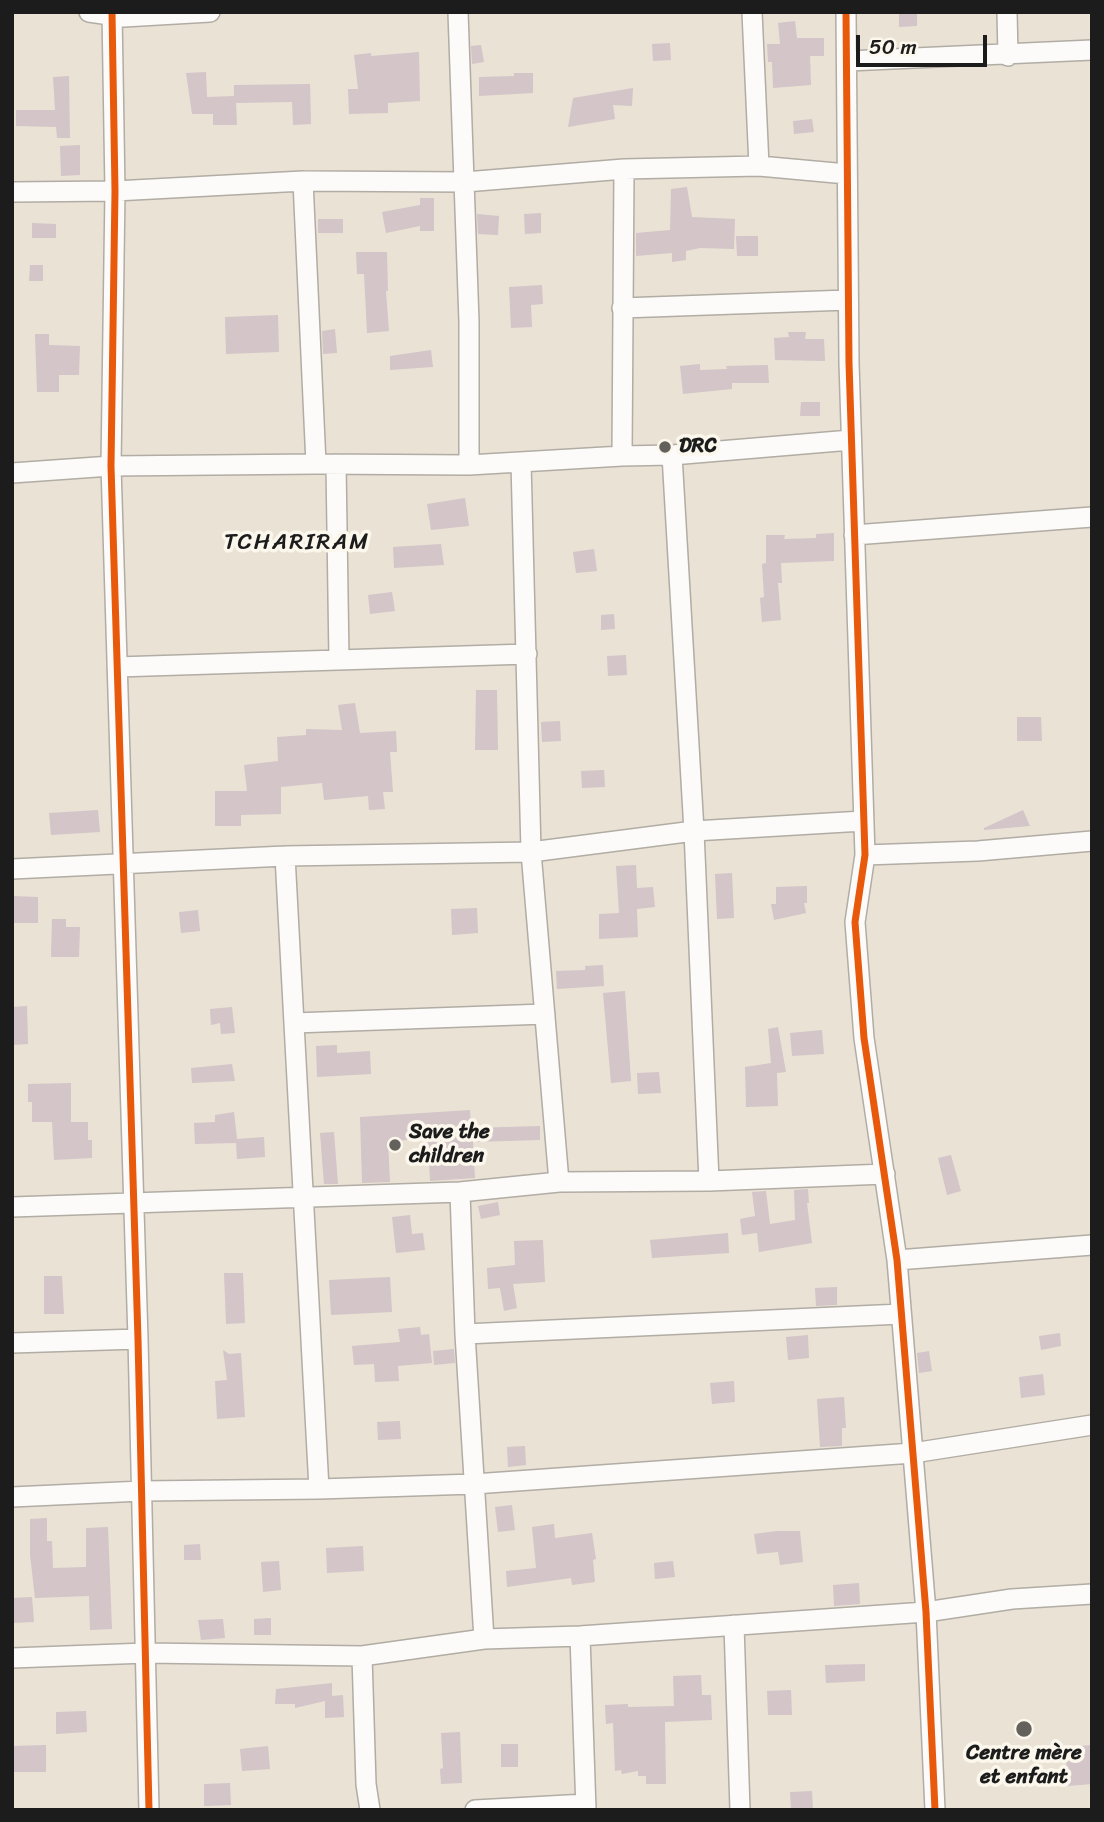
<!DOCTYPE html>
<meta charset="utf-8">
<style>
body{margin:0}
#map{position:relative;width:1104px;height:1822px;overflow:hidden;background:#eae2d5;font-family:Sriracha,sans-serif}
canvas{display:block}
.frame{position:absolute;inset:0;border:14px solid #1c1c1c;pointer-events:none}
.scale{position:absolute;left:856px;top:35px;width:131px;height:32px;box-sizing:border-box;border:4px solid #1c1c1c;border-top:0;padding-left:9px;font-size:21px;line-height:24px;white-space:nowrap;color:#1c1c1c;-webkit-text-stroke:5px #fbf7ec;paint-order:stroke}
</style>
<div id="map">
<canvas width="1104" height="1822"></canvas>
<div class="frame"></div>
<div class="scale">50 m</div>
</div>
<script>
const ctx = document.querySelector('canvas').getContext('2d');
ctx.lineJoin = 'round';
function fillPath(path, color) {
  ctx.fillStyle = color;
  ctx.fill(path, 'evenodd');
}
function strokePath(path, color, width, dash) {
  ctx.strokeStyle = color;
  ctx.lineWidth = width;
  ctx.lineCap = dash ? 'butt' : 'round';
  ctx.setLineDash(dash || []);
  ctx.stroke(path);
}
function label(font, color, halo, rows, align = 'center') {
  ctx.font = font + ' Sriracha,sans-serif';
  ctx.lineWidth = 7;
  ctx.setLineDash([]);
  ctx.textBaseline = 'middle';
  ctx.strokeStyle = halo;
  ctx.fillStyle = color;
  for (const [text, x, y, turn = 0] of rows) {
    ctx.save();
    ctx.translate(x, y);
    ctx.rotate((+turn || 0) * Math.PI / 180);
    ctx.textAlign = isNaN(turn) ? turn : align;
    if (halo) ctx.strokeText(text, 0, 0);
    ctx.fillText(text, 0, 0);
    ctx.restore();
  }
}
const building = new Path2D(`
 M899,13h18v13l-18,1z
 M795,21l2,17h27v18h-14l1,29 -38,3 -1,-26h-4l-1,-18h13l-2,-21z
 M670,43l1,17 -18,1 -1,-17z
 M481,45l3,17 -12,2 -1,-18z
 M419,52l1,49 -32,2v10l-39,1 -1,-25h10l-4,-34 17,-2v3z
 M206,72l1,25 27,-1v-11l76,-1 1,40 -18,1 -1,-23 -56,1 1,22h-24v-11h-21l-6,-41z
 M514,73h19v20l-54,3v-19l35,-1z
 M69,76l1,62h-13l-1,-11 -40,-1v-16h39l-2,-33z
 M633,88l-1,18 -19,-1 2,14 -47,8 5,-29z
 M812,119l2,13 -20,2 -1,-13z
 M80,145v30l-19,1 -1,-30z
 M687,187l5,30 43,2 -1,30 -34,-1 -14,3v9l-14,2v-9l-36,3v-23l34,-3 1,-41z
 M420,198h14v33h-14v-5l-34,7 -4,-21 38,-7z
 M541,213v20l-16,1 -1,-20z
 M477,214l22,2 -1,19 -20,-1z
 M318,219h25v14h-25z
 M32,223l24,1v14h-24z
 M736,236h22v20h-21z
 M356,252h31l1,39h-2l3,40 -22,2 -3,-59h-7z
 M30,265h13v16h-14z
 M542,285l1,19 -12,1 1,22 -21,1 -2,-41z
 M278,315l1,37 -53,2 -1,-37z
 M335,329l2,24 -14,1 -1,-23z
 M788,332h18l-1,7h19l1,22 -50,-1 -1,-22 15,-1z
 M35,334h14v11l31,1 -1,29h-20v17h-22z
 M431,350l2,17 -43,3v-14z
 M700,364v6l27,-1 -1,-3 42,-1 1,18h-37v6l-49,5 -3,-28z
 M801,402h19v14h-20z
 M465,498l4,28 -38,4 -4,-26z
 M834,533v28l-53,2 1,20h-4l3,37 -19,2 -2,-24 4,-1 -2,-33 4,-1v-28h19l-1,4 32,-1v-4z
 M441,544l3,21 -50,3 -1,-21z
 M594,549l3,22 -21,2 -3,-21z
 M392,592l3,19 -25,3 -2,-19z
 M614,614l1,15 -14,1v-15z
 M626,655l1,20 -19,1 -1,-20z
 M476,690h21l1,60h-23z
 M355,703l5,30 36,-2 1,21h-7l3,40h-10l2,17 -16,1 -1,-14 -44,4 -2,-17 -41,4v27l-40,1v11h-26v-35h32l-3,-26 34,-4 -1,-24 29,-2v-6l36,1 -4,-25z
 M1017,717h24l1,24h-25z
 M560,721l1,20 -19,1 -1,-20z
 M604,770l1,17 -23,1 -1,-17z
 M98,810l2,22 -49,3 -2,-22z
 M1023,810l7,16 -46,4v-2z
 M636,865l1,23 16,-1 2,20 -18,2 1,28 -39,2v-25l20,-1 -3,-47z
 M732,873l2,45 -17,1 -2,-45z
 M807,886v17h-3l2,10 -32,7 -3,-16h5v-17z
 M12,896l26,1v26h-26z
 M477,908l1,25 -26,2 -1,-26z
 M198,910l2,21 -19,2 -2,-21z
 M52,919h14v8h14l-1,30h-28z
 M603,965l1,21 -47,3 -1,-18 29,-1v-4z
 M625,991l6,90 -20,2 -8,-90z
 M27,1006l1,38 -16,1v-38z
 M232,1007l3,26 -14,1 -1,-11 -9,2 -1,-16z
 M778,1027l8,45 -9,1 1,33 -32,1 -1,-40 26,-4 -3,-34z
 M822,1030l2,24 -32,2 -2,-23z
 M337,1045v8l33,-2 1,23 -54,3 -1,-31z
 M232,1064l3,17 -43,2 -1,-15z
 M659,1072l2,21 -23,1 -1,-21z
 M71,1083v39h17v18h4v18l-38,2 -2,-38h-20v-20h-4v-18z
 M470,1110l1,18 69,-2v14l-67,2 2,36 -45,3 -2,-42 -40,2 2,41 -28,1 -2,-66z
 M234,1112l3,27 27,-2 1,20 -28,2 -1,-16 -41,1 -1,-21 21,-1v-7z
 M334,1132l4,52h-14l-4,-51z
 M951,1155l10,36 -14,4 -9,-37z
 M808,1189l1,14h-2l5,40 -53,9 -2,-19 -15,2 -2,-16 15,-3 -3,-24 14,-1 4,33 25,-4 -1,-30z
 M498,1202l2,13 -19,4 -3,-13z
 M410,1215l2,19 11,-1 2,17 -29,3 -4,-36z
 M728,1233l1,20 -77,5 -2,-18z
 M543,1240l2,42 -32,2 4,24 -13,3 -4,-23 -12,1 -1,-21 28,-3 -1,-24z
 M224,1273h19l2,50 -19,1z
 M44,1276h18l2,38h-20z
 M390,1277l2,35 -61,3 -2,-35z
 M837,1287v18l-21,1 -1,-18z
 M420,1327l1,8 8,-1 3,29 -34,3 1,15 -24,1 -1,-18 -20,1 -2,-19 48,-4 -2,-13z
 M1060,1333l1,13 -20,4 -2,-14z
 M808,1335l1,23 -21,2 -2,-23z
 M454,1349l1,14 -21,2 -1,-14z
 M223,1350l6,4 12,-1 4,64 -28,2 -2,-38 12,-1z
 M929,1351l3,20 -13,2 -2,-20z
 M1043,1374l2,21 -24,3 -2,-21z
 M734,1381l1,21 -23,2 -2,-21z
 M844,1397l2,31h-4v18l-22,1 -3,-48z
 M400,1421l1,18 -23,1 -1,-18z
 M525,1446l1,19 -18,2 -1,-20z
 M512,1505l3,25 -17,2 -3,-25z
 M47,1518v23h5l1,27 33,-1v-39l22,-1 4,102 -22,1 -1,-34 -54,2 -5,-43v-36z
 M554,1524l1,14 37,-5 4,26 -3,1 2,22 -23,3 -1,-7 -64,9 -1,-16 30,-3 -4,-41z
 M777,1531h23l3,31 -23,3 -2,-13 -21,2 -3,-20z
 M200,1544l1,16h-17v-15z
 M363,1546l1,25 -37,2 -1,-25z
 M279,1561l2,29 -18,2 -2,-30z
 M673,1561l2,16 -20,2 -1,-16z
 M859,1583l1,21 -26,2 -1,-21z
 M32,1597l2,25 -22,1v-25z
 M271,1618v17h-17v-16z
 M223,1619l2,19 -24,2 -3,-20z
 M865,1664v17l-39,2 -1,-18z
 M701,1675l1,20h9l1,25 -47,2 1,62h-20v-8h-8v-5l-16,3 -1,-4 -6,1 -2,-48 -7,1 -1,-19 23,-1v3l46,-1 -1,-30z
 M332,1683v13l11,-1 1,22 -19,1v-17l-30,7v-4h-20l1,-15z
 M791,1690l1,25h-24l-1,-24z
 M86,1711l1,21 -31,2v-22z
 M460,1732l2,51 -21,1 -1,-15 3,-1 -2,-35z
 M501,1744h17v23h-17z
 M46,1745v27h-34v-26z
 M1092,1745v39l-24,2 -3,-39z
 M268,1746l2,23 -28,2 -2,-22z
 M230,1783l1,22 -27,1v-22z
 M812,1791l1,19h-22l-1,-18z`);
const minor = new Path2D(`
 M89,12l35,5 86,-5
 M112,12l3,179 -4,275 27,873 11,471
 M458,12l11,310v143
 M752,12l7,154
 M846,12l3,351 16,492 -10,67 9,116 33,222 29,352 9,198
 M1007,12l1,44
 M848,61l244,-11
 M303,181l13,283
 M12,192l103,-1 188,-10 162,1 159,-13 135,-3 88,8
 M622,308l226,-8
 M672,455l22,376 15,350
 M622,456l2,-287
 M521,462l10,390 28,330
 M336,464l3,196
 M12,473l99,-7 205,-2 153,1 153,-9 50,-1 179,-15
 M854,535l238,-18
 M117,667l410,-13
 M865,855l113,-4 114,-10
 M285,856l34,633
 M12,869l273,-13 246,-4 163,-21 169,-10
 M294,1023l251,-9
 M460,1192l5,142 19,305
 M12,1207l448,-15 99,-10 150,-1 176,-7
 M897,1260l195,-15
 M465,1334l436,-20
 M12,1343l126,-4
 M12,1497l130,-6 177,-2 155,-5 439,-31 179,-28
 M734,1625l6,185
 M580,1636l6,174
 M362,1656l4,128 4,26
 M12,1658l134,-5 216,3 122,-17 96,-3 346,-24 86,-13 80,-5
 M475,1810l111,-6`);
const cycleway = new Path2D(`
 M112,12l3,179 -4,275 27,873 11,471
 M846,12l3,351 16,492 -10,67 9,116 33,222 29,352 9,198`);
const markers = [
 [665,447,7,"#64615d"],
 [395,1145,7,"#64615d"],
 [1024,1729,9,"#64615d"]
];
const poiNames = [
 ["DRC",679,447],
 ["Save the",409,1133],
 ["children",409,1157],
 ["Centre mère",1024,1754,"center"],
 ["et enfant",1024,1778,"center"]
];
const neighbourhoodNames = [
 ["TCHARIRAM",297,543]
];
fillPath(building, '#d3c5c8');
strokePath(minor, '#b1aca4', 22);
strokePath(minor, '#fcfbf9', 19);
strokePath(cycleway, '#e8590c', 7);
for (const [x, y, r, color] of markers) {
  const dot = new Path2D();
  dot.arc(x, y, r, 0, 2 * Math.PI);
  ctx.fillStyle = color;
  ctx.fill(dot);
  strokePath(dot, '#fbf7ec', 2.5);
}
label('bold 21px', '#1c1c1c', '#fbf7ec', poiNames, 'left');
ctx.letterSpacing = '2px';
label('23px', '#1c1c1c', '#fbf7ec', neighbourhoodNames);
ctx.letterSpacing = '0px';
</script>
